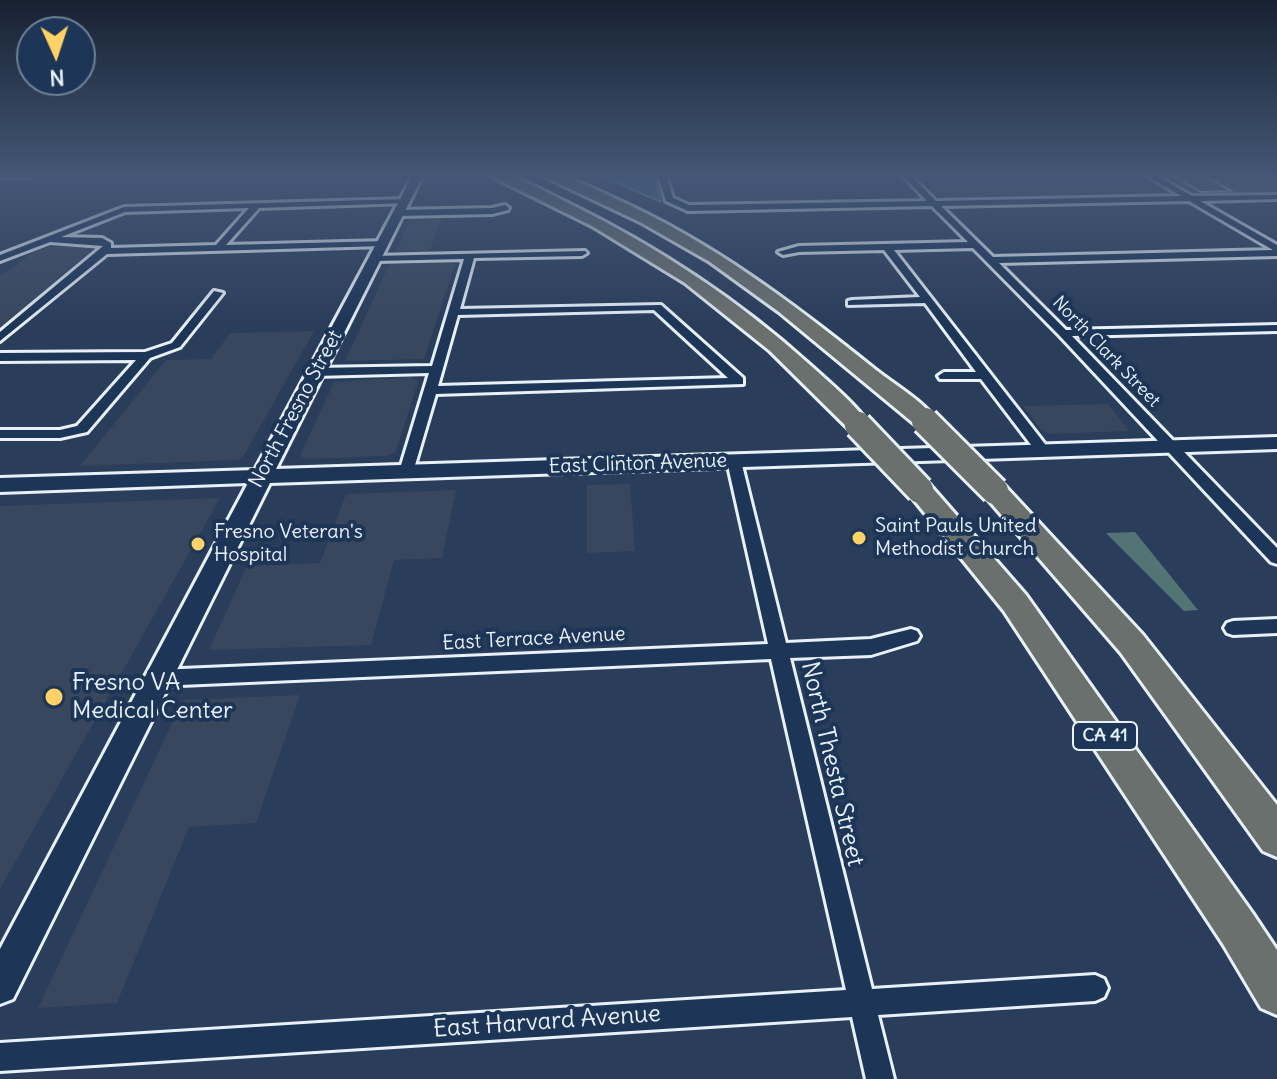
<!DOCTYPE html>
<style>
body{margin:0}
#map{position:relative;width:1277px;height:1079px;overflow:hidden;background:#2a3d5a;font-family:Delius,sans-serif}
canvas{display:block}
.north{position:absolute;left:16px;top:16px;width:80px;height:80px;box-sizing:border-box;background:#1d3557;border:2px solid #6e8097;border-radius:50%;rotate:177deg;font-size:22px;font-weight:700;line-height:32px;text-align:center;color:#e8f1f8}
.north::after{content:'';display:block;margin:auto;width:28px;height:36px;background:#ffd166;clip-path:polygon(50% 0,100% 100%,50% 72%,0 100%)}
</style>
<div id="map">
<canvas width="1277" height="1079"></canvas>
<div class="north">N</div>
</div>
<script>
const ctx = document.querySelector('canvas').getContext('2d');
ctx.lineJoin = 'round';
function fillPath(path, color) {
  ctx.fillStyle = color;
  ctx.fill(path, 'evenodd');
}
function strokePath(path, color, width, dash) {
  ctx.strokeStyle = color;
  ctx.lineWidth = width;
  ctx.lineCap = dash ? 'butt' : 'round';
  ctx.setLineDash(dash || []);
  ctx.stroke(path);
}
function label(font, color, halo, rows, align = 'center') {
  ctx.font = font + ' Delius,sans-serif';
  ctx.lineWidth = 8;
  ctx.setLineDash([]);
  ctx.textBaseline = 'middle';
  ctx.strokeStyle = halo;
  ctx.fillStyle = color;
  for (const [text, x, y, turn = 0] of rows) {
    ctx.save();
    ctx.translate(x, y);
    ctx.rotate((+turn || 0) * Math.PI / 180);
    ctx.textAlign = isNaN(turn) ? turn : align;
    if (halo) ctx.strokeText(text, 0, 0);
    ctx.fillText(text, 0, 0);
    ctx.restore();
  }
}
const built = new Path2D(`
 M916,175h226l33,19 -235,5z
 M411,218h31l-13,34 -33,-1z
 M71,245l24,2 -46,39h19l-68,58v-69l14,-7 22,-19z
 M449,262l6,2 -31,95 -79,2 44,-96z
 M314,331l-70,124 -6,5 -158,6 86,-106 45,-1 19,-26z
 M411,377l7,5 -23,71 -10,3 -78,3 -7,-3 34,-74z
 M1108,404l21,27 -78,3 -10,-4 -18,-24z
 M630,484l5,67 -48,2v-68z
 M456,490l-14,68 -48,2 -23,85 -162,5 38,-84 73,-3 26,-69z
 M220,498l-220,391v-383z
 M300,695l-44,128 -67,4 -72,176 -79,5 145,-308z`);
const green = new Path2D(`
 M1162,175h115v17l-82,1z
 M1135,532l63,78 -14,1 -78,-78z`);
const water = new Path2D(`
 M599,175h54l8,27z`);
const building = new Path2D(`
 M1171,175h30l31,16 -31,1z`);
const minor = new Path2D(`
 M0,175h33l-4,2h-29z
 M658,175h8l7,23 16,7 238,-4 -25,-26h8l26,26 245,-5 -35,-21h9l37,21 85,-1v4l-77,2 77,44v11l-278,7 67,67 211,-5v6l-205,5 205,212v16l-6,-2 -212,-227 -86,-87 -79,2 154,198 2,3 -2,3h-10l-57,-75h-41l-2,-3 6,-4h32l-51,-69 -77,2v-4l4,-1 68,-3 -36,-47 -85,2 -16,3 -5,-3 21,-6 169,-4 -36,-36 -244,5 -22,-10zM1189,201l84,49 -280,7 -52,-51z
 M405,199l3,4 -149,5 -33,37 160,-4 2,2 -5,3 -276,8 -107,87v-9l103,-86 -53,-4 -50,19v-6l124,-48zM249,208l-33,37 -105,3v-5l-9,-5 -41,-1 64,-25z
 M505,205l4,3 -1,2 -16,4 -94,2 -4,-3 4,-3 94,-2z
 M585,251l2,2 -5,3 -108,2 -14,51 201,-4 82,73v6l-307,10 -23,78 -7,5 -7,-5 30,-99 -114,3 -6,-4 6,-4 117,-2 32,-107 -88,2 -3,-1v-4zM654,310l74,68 -290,8 20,-71z
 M214,291l9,2 -43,54 -30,11 -63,74 -27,6h-60v-8h60l17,-4 59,-66 -136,1v-8l145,-1 27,-9z
 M734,457l7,4 45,182 85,-4 40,-10 6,2 3,5 -3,5 -46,14 -81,3 82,331 223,-14 9,4 4,9 -4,9 -9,4 -217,14 16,64h-28l-14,-62 -852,54v-28l846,-53 -75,-331 -613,27 -7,-2 -3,-6 3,-6 7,-2 610,-26 -41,-183z
 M1277,619v14l-44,2 -6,-2 -3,-5 3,-5 6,-2z`);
const secondary = new Path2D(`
 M413,175h10l-147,294 1001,-32v12l-1007,34 -257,516 -13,5v-55l248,-466 -248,9v-14l255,-8z`);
const motorway = new Path2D(`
 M489,175c28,-1 55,16 79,28 88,43 169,96 242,162 20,18 44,38 60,60l-4,5h-16l-80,-79 -85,-68 -93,-57z
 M541,175c27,-1 51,13 75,24 96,43 178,105 260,171 19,15 47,31 61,51l-4,5h-16l-138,-114 -69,-50 -70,-40z
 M920,481l9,3 97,111 227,319 24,36v65l-16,-7 -38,-64 -219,-333 -93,-115 -4,-6 4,-6z
 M995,482l9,3 139,150 134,170v52l-14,-6 -142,-198 -135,-156 -4,-6 4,-6z`);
const motorwayBridge = new Path2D(`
 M925,421l70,70
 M858,425l62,65`);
const markers = [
 [859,538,8,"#ffd166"],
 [198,544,8,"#ffd166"],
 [54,697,10,"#ffd166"]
];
const farStreetnames = [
 ["North Clark Street",1106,352,46]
];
const shields = [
 [1105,736,64]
];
const shieldNames = [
 ["CA 41",1105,736]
];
const streetNames = [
 ["North Fresno Street",296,409,-62],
 ["East Clinton Avenue",638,464,-2],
 ["East Terrace Avenue",534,639,-3]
];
const poiNames = [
 ["Saint Pauls United",875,526],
 ["Methodist Church",875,549],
 ["Fresno Veteran's",214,532],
 ["Hospital",214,555]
];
const nearPoinames = [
 ["Fresno VA",72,683],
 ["Medical Center",72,711]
];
const nearStreetnames = [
 ["North Thesta Street",832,764,77],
 ["East Harvard Avenue",547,1022,-4]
];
fillPath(built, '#39475e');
fillPath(green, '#537474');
fillPath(water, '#446f89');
strokePath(water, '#86a3b5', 2);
fillPath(building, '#5d5f67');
strokePath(building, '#e8f1f8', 2);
strokePath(minor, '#e8f1f8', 6);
strokePath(secondary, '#e8f1f8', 6);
strokePath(motorway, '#e8f1f8', 6);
fillPath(minor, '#1d3557');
fillPath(secondary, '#1d3557');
fillPath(motorway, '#6a706d');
strokePath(motorwayBridge, '#e8f1f8', 32, []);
strokePath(motorwayBridge, '#6a706d', 26);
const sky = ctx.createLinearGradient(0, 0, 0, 326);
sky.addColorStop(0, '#172232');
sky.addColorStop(0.54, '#445776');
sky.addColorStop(1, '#44577600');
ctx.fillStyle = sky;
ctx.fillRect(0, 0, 1277, 326);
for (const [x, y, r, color] of markers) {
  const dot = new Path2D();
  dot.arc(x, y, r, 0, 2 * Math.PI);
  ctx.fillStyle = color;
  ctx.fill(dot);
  strokePath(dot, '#1d3557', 3);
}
label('18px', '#e8f1f8', '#1d3557', farStreetnames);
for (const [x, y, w] of shields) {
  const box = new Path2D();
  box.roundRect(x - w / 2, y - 14, w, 28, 6);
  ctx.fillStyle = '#1d3557';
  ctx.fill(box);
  strokePath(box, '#e8f1f8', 2);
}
label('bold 18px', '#e8f1f8', null, shieldNames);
label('20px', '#e8f1f8', '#1d3557', streetNames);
label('20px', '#e8f1f8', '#1d3557', poiNames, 'left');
label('24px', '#e8f1f8', '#1d3557', nearPoinames, 'left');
label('24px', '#e8f1f8', '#1d3557', nearStreetnames);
</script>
